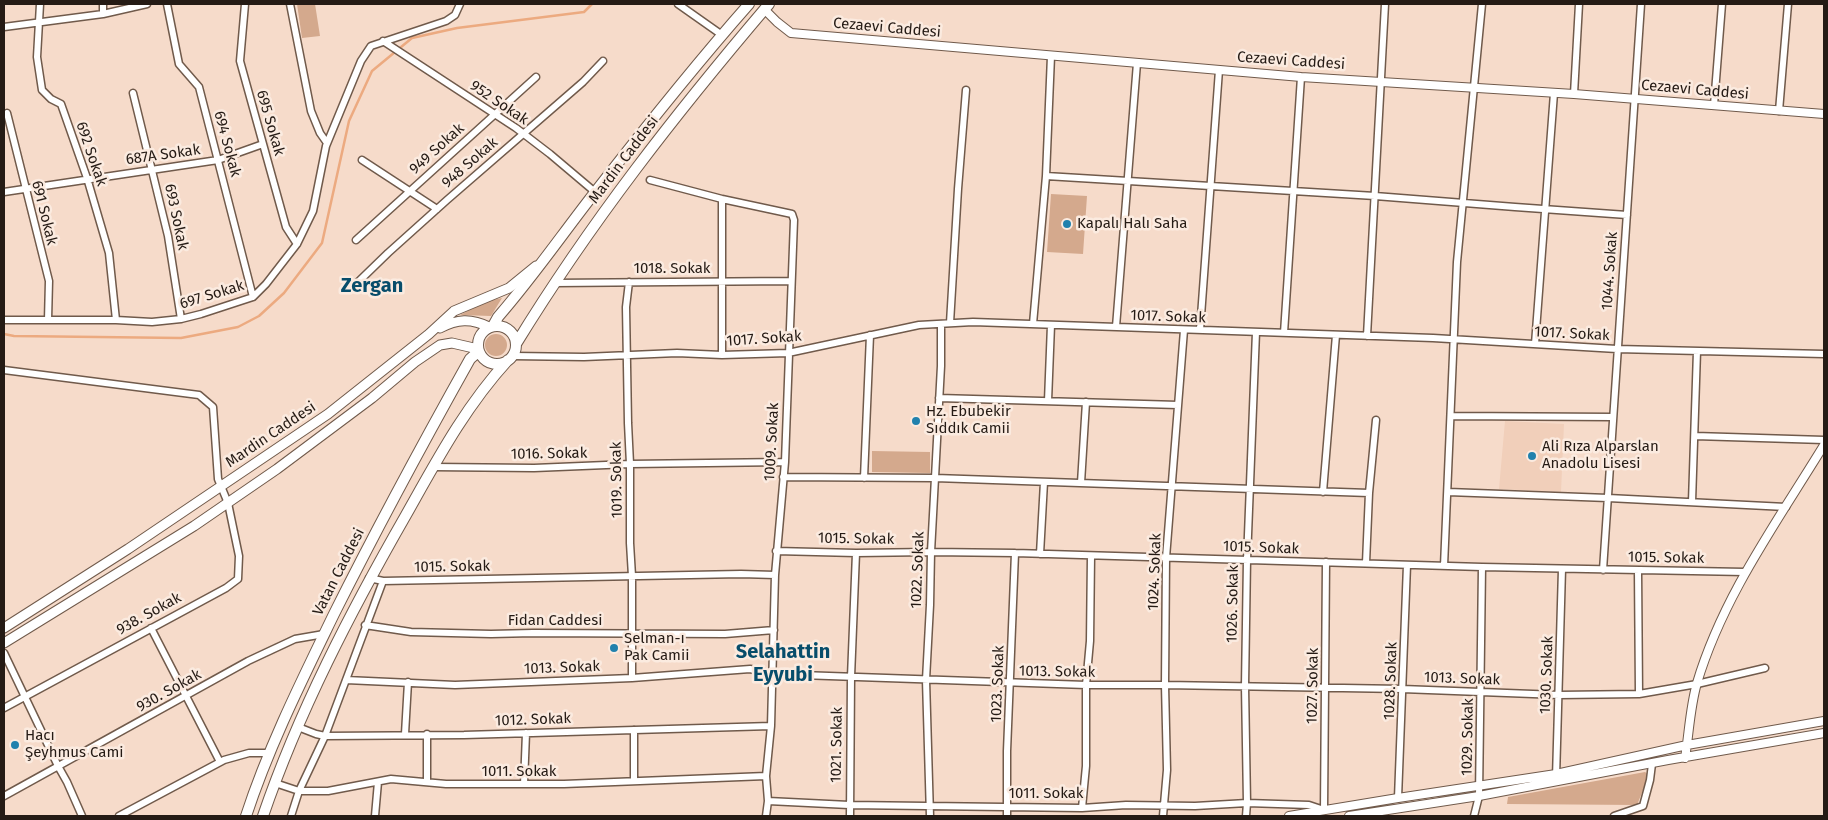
<!DOCTYPE html>
<meta charset="utf-8">
<style>
body{margin:0}
#map{position:relative;width:1828px;height:820px;overflow:hidden;background:#f6dbca;font-family:"Fira Sans",sans-serif}
canvas{display:block}
.frame{position:absolute;inset:0;border:5px solid #251b15;pointer-events:none}
</style>
<div id="map">
<canvas width="1828" height="820"></canvas>
<div class="frame"></div>
</div>
<script>
const ctx = document.querySelector('canvas').getContext('2d');
ctx.lineJoin = 'round';
function fillPath(path, color) {
  ctx.fillStyle = color;
  ctx.fill(path, 'evenodd');
}
function strokePath(path, color, width, dash) {
  ctx.strokeStyle = color;
  ctx.lineWidth = width;
  ctx.lineCap = dash ? 'butt' : 'round';
  ctx.setLineDash(dash || []);
  ctx.stroke(path);
}
function label(font, color, halo, rows, align = 'center') {
  ctx.font = font + ' "Fira Sans",sans-serif';
  ctx.lineWidth = 5;
  ctx.setLineDash([]);
  ctx.textBaseline = 'middle';
  ctx.strokeStyle = halo;
  ctx.fillStyle = color;
  for (const [text, x, y, turn = 0] of rows) {
    ctx.save();
    ctx.translate(x, y);
    ctx.rotate((+turn || 0) * Math.PI / 180);
    ctx.textAlign = isNaN(turn) ? turn : align;
    if (halo) ctx.strokeText(text, 0, 0);
    ctx.fillText(text, 0, 0);
    ctx.restore();
  }
}
const built = new Path2D(`
 M1505,421l59,3 -3,68 -62,-3z`);
const green = new Path2D(`
 M297,4h18l5,32 -18,2z
 M1051,194l36,2 -4,58 -36,-2z
 M502,298l-11,18 -31,-1 27,-14z
 M485 345a11 11 0 1 1 22 0a11 11 0 1 1-22 0Z
 M872,451l58,1v21l-58,-1z
 M1645,772l4,3 -12,30 -130,-1 1,-7z`);
const stream = new Path2D(`
 M4,334l10,2 167,2 57,-11 21,-11 25,-23 38,-50 27,-122 23,-50 40,-33 45,-10 127,-16 8,-8`);
const minor = new Path2D(`
 M40,4l-3,53 5,33 9,9 10,5 26,74 22,75 7,67
 M103,4v10
 M167,4l12,60 20,23 54,210
 M245,4l-5,57 46,166 11,17
 M290,4l21,107 9,22 7,10
 M678,4l44,31
 M4,27l99,-13 44,-10
 M383,41l133,87 34,26 45,38
 M133,93l35,143 13,83
 M1574,94l5,-90
 M1714,105l8,-101
 M1779,111l9,-107
 M7,113l42,168 -1,39
 M362,160l75,49
 M1046,176l329,20 140,11 112,8
 M650,180l72,19 70,15 2,6 -9,242 -10,113 -4,151 -5,50 2,25 -2,15
 M4,192l214,-32 45,-16
 M722,199v156
 M356,240l180,-163
 M629,282l-3,25 2,116 2,41v79l2,33v102
 M554,283l237,-2
 M355,285l33,-32 59,-53 136,-118 20,-21
 M4,320h112l36,2 29,-3 20,-5 52,-17 13,-13 31,-40 16,-33 13,-65 35,-85 10,-15 75,-25 9,-6 5,-11
 M950,323l8,-134 8,-99
 M1033,324l13,-148 5,-120
 M1116,327l21,-264
 M1200,330l19,-260
 M1284,333l17,-256
 M1367,336l18,-332
 M1535,344l19,-251
 M513,356l71,1 93,-4 45,2 66,-2 131,-28 54,-3 460,16 184,11 207,5
 M4,370l195,25 14,12 5,72 10,24 11,53 -1,23 -12,9 -222,120
 M939,398l239,7
 M1048,401l3,-76
 M1451,416l162,1
 M1695,436l129,4
 M433,467l101,1 96,-4 155,-2
 M783,477l152,1 434,15
 M864,478l6,-143
 M1081,483l5,-81
 M1323,492l13,-157
 M1448,492l160,6 178,9
 M1692,502l5,-151
 M776,551l80,2 75,-1 84,1 467,14 263,5
 M1040,554l4,-72
 M1366,563l3,-70 7,-73
 M1444,566l13,-304 25,-258
 M1603,570l38,-566
 M1638,571l1,123
 M369,578l14,3 358,-7 34,1
 M365,625l46,7 80,2 42,-1 192,1 49,-4
 M151,628l69,134
 M4,653l54,113 9,16 15,34
 M346,680l109,5 177,-7 118,-9 22,5 314,11h79l237,4 157,6 80,-1 58,-10 68,-16
 M298,727l18,7 9,2 139,-1 307,-9
 M405,734l3,-52
 M427,734v48
 M1556,778l6,-209
 M634,781v-51
 M275,783l24,8h29l63,-12 55,5h118l202,-8
 M524,784l2,-51
 M4,796l244,-135 47,-22 29,-5
 M1398,798l9,-233
 M768,801l81,4 233,3 44,-3 69,1 52,-3 62,2 15,5 2,-248
 M1082,808l4,-42v-81l4,-44 1,-85
 M119,816l105,-56 25,-7h21
 M291,816l8,-25 26,-55 58,-155
 M375,816l3,-34
 M850,816l1,-139 5,-124
 M930,816l-4,-136 4,-75 1,-53 10,-186v-42
 M1007,816v-65l8,-198
 M1163,816l4,-46 -2,-85 1,-127 18,-228
 M1246,816l1,-13 -2,-117 2,-126 9,-228
 M1474,816l5,-20 3,-229
 M1614,816l29,-10 7,-26 2,-16`);
const tertiary = new Path2D(`
 M764,9l13,13 14,11 510,44 273,17 250,20
 M1685,758c4,-24 5,-51 12,-75 26,-87 80,-161 127,-238
 M1289,816l109,-18 158,-24 131,-29 137,-24
 M1349,816l130,-20 189,-36 156,-27`);
const secondary = new Path2D(`
 M440,328c17,-9 31,-10 49,-1
 M4,628l124,-79 200,-135 101,-80 25,-23 55,-23 27,-22
 M4,643l190,-117 83,-57 95,-71 43,-36 25,-17 12,-2 26,6`);
const trunk = new Path2D(`
 M478 345a19 19 0 1 1 38 0a19 19 0 1 1-38 0Z
 M493,326l5,-9c35,-40 65,-84 98,-126 49,-63 100,-127 153,-187
 M516,344c74,-121 161,-232 253,-340
 M246,816c23,-70 56,-136 88,-202 43,-86 89,-171 136,-255l9,-8
 M263,816c36,-105 88,-205 143,-301 31,-55 59,-108 102,-155`);
const markers = [
 [1067,224,5,"#2181ad"],
 [916,421,5,"#2181ad"],
 [1532,456,5,"#2181ad"],
 [614,648,5,"#2181ad"],
 [15,745,5,"#2181ad"]
];
const streetNames = [
 ["Cezaevi Caddesi",887,28,5],
 ["Cezaevi Caddesi",1291,61,4],
 ["Cezaevi Caddesi",1695,90,5],
 ["952 Sokak",499,103,34],
 ["695 Sokak",270,123,74],
 ["694 Sokak",227,144,75],
 ["949 Sokak",437,149,-42],
 ["692 Sokak",91,154,71],
 ["687A Sokak",163,155,-8],
 ["Mardin Caddesi",624,160,-53],
 ["948 Sokak",470,163,-41],
 ["691 Sokak",44,213,76],
 ["693 Sokak",176,217,78],
 ["1018. Sokak",672,269],
 ["1044. Sokak",1610,271,-86],
 ["697 Sokak",212,295,-17],
 ["1017. Sokak",1168,317,2],
 ["1017. Sokak",1572,334,3],
 ["1017. Sokak",764,339,-4],
 ["Mardin Caddesi",271,435,-34],
 ["1009. Sokak",772,442,-87],
 ["1016. Sokak",549,454,-1],
 ["1019. Sokak",617,480,-91],
 ["1015. Sokak",856,539,1],
 ["1015. Sokak",1261,548,2],
 ["1015. Sokak",1666,558,1],
 ["1015. Sokak",452,567,-1],
 ["1022. Sokak",918,570,-88],
 ["Vatan Caddesi",339,572,-63],
 ["1024. Sokak",1155,572,-88],
 ["1026. Sokak",1233,604,-89],
 ["938. Sokak",149,614,-29],
 ["Fidan Caddesi",555,621],
 ["1013. Sokak",562,668,-2],
 ["1013. Sokak",1057,672,1],
 ["1030. Sokak",1547,675,-88],
 ["1013. Sokak",1462,679,2],
 ["1028. Sokak",1391,681,-88],
 ["1023. Sokak",998,684,-88],
 ["1027. Sokak",1313,686,-89],
 ["930. Sokak",169,691,-29],
 ["1012. Sokak",533,720,-2],
 ["1029. Sokak",1468,737,-89],
 ["1021. Sokak",837,745,-89],
 ["1011. Sokak",519,772],
 ["1011. Sokak",1046,794]
];
const poiNames = [
 ["Kapalı Halı Saha",1077,224],
 ["Hz. Ebubekir",926,412],
 ["Sıddık Camii",926,429],
 ["Ali Rıza Alparslan",1542,447],
 ["Anadolu Lisesi",1542,464],
 ["Selman-ı",624,639],
 ["Pak Camii",624,656],
 ["Hacı",25,736],
 ["Şeyhmus Cami",25,753]
];
const districtNames = [
 ["Zergan",372,286],
 ["Selahattin",783,652],
 ["Eyyubi",783,675]
];
fillPath(built, '#f1cfba');
fillPath(green, '#d4a98d');
strokePath(stream, '#ecaa80', 2.5);
strokePath(minor, '#705a4b', 9);
strokePath(tertiary, '#705a4b', 10);
strokePath(secondary, '#705a4b', 11);
strokePath(trunk, '#705a4b', 12);
strokePath(minor, '#fff', 6);
strokePath(tertiary, '#fff', 8);
strokePath(secondary, '#fff', 9);
strokePath(trunk, '#fff', 10);
for (const [x, y, r, color] of markers) {
  const dot = new Path2D();
  dot.arc(x, y, r, 0, 2 * Math.PI);
  ctx.fillStyle = color;
  ctx.fill(dot);
  strokePath(dot, '#fbebe0', 2);
}
label('15px', '#251b15', '#fbebe0', streetNames);
label('15px', '#251b15', '#fbebe0', poiNames, 'left');
label('bold 20px', '#074d6b', '#fbebe0', districtNames);
</script>
